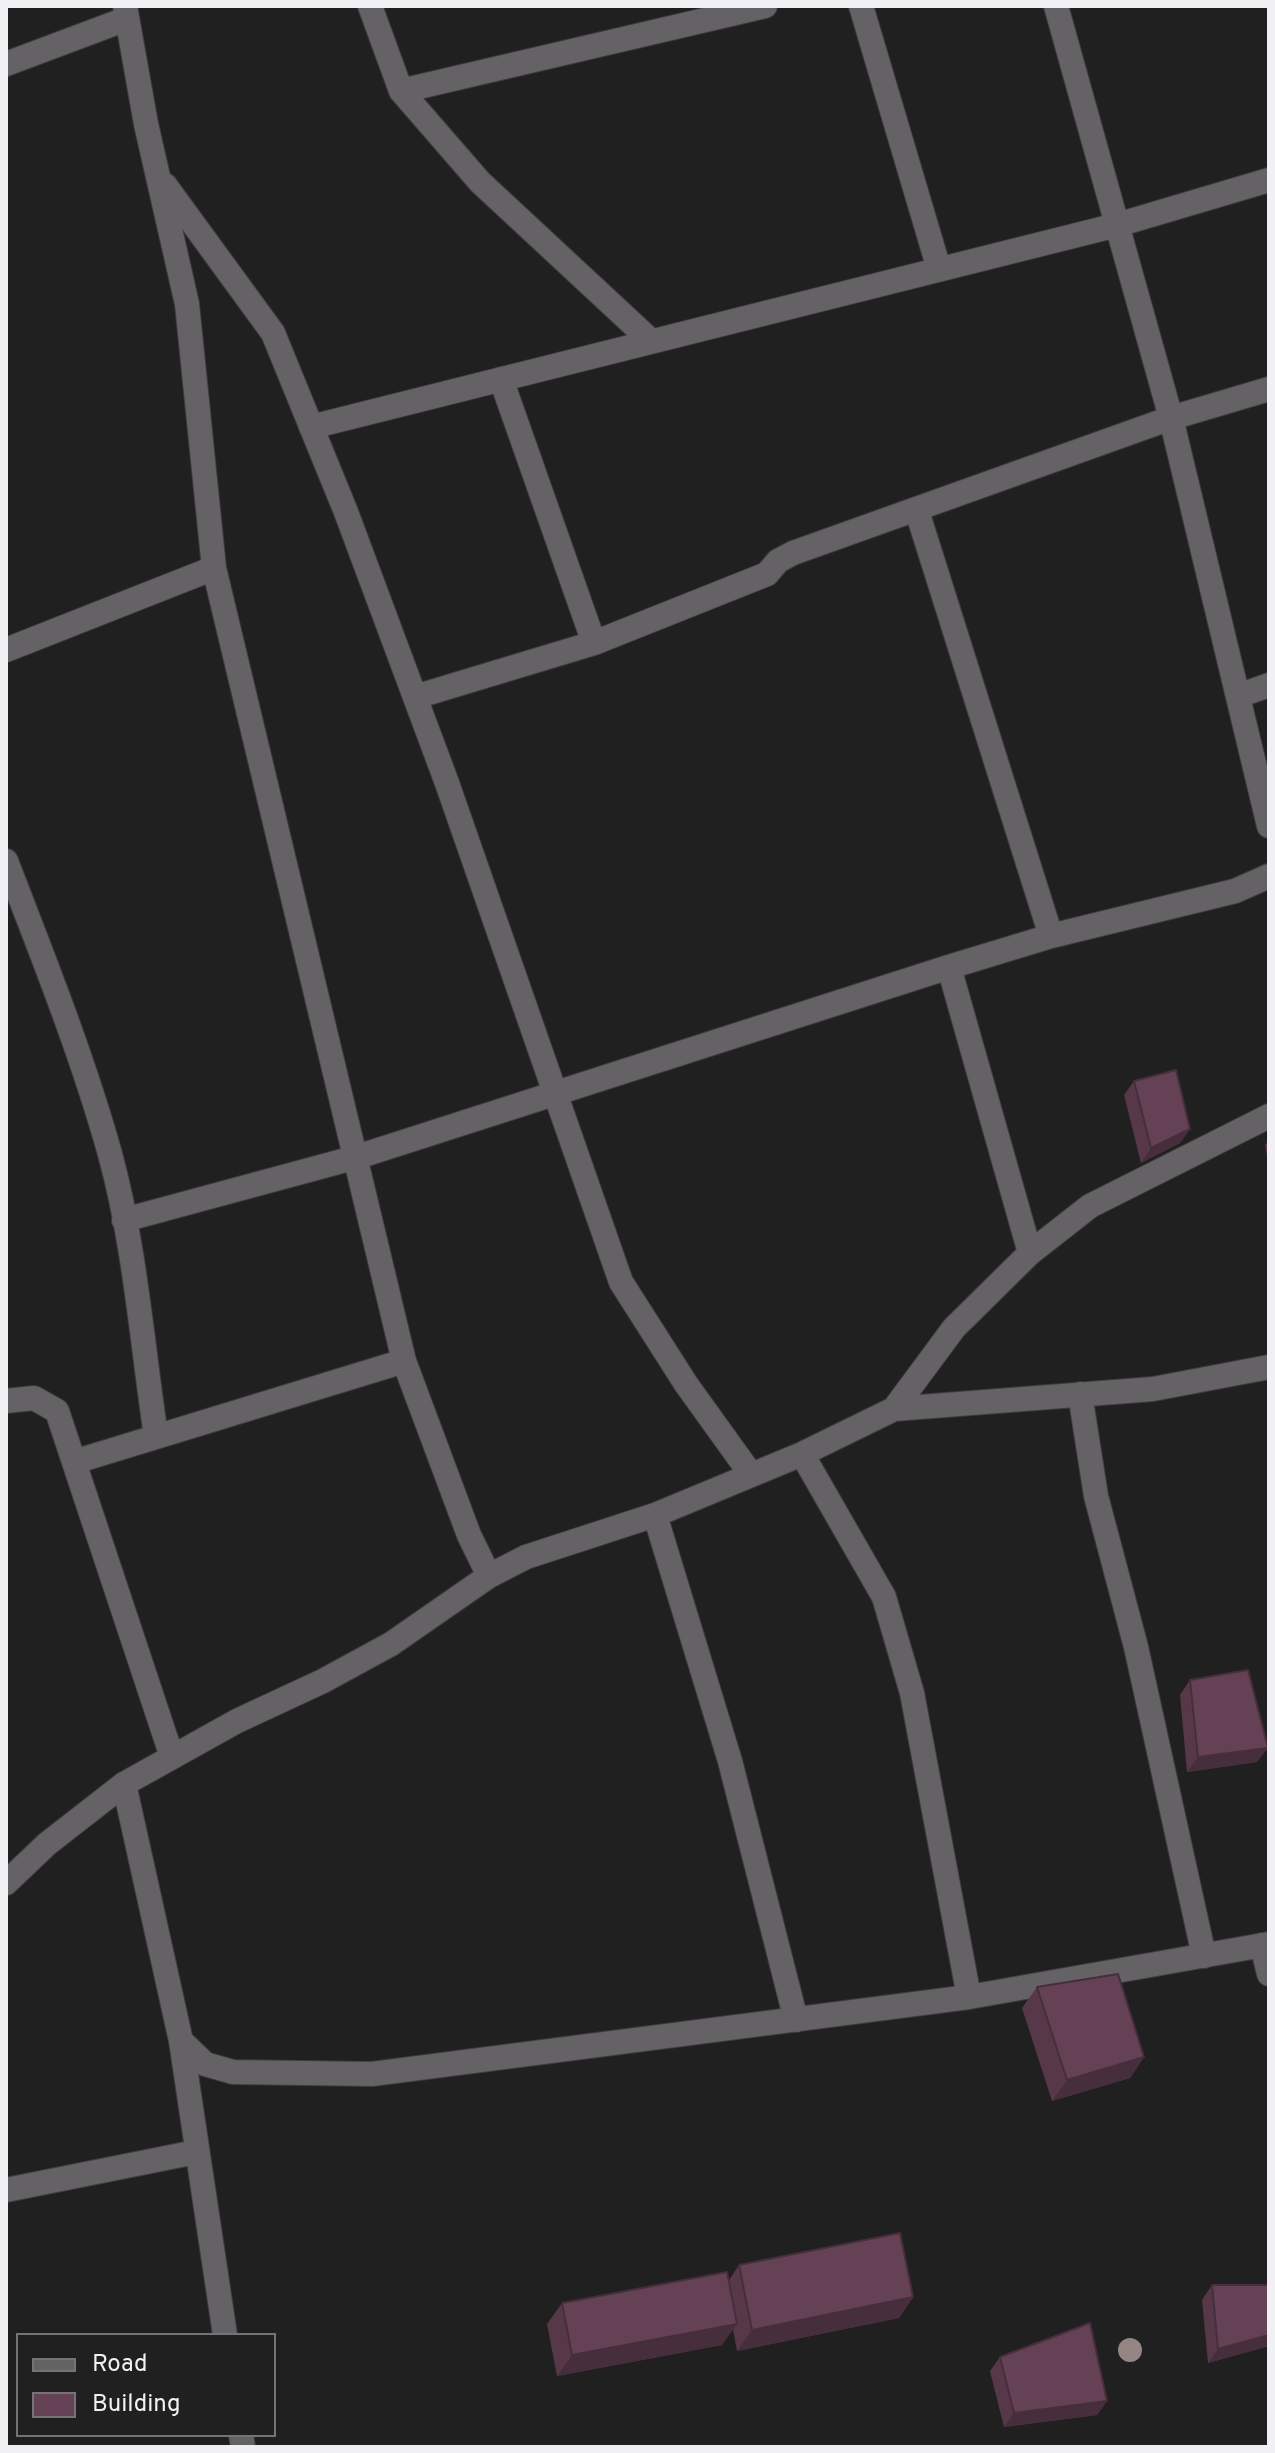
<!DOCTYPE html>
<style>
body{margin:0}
#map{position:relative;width:1275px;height:2453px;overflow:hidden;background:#212021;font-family:Overpass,sans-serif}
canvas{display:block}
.frame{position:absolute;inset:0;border:8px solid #f1f0f2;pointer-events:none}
.legend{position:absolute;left:16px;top:2333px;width:260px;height:104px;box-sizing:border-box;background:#212021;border:2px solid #747375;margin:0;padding:10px 14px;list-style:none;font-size:24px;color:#f1f0f2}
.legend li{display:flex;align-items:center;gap:16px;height:40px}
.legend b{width:40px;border:2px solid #747375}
</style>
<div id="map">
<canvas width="1275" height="2453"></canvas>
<div class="frame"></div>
<ul class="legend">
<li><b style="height:10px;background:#646264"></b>Road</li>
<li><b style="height:22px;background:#654155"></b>Building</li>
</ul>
</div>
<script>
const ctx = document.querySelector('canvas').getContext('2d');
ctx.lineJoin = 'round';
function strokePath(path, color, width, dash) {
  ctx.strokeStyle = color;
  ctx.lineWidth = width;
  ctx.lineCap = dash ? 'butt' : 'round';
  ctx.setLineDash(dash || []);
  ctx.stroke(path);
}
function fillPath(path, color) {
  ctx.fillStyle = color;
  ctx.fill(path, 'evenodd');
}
const street = new Path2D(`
 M125,6l21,118 41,180 27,264 190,793 65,174 20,41
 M370,6l31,85 79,91 170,158
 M861,6l78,263
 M1056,6l115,412 98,408
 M6,64l120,-45
 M401,91l364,-85
 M165,185l108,148 73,179 101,271 174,499 65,102 64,89
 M501,379l93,264
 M311,427l806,-202 152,-45
 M917,511l134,425
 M6,650l208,-82
 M1238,696l31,-11
 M415,697l179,-54 173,-69 11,-13 15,-8 378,-135 98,-29
 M6,861c37,96 76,193 104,293 25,91 32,189 46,282
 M949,967l81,286
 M124,1220l233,-63 592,-190 102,-31 184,-45 34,-15
 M1080,1394l16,102 40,151 68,309
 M6,1401l28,-3 23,13 115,346
 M894,1409l259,-20 116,-22
 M802,1454l82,143 28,96 57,304
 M74,1462l330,-101
 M655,1515l75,246 66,259
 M124,1784l57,257 24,23 28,8 139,2 597,-77 300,-53
 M6,1883l41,-39 77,-60 113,-63 86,-40 68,-37 98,-68 37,-19 129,-42 147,-61 92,-45 60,-81 76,-75 60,-47 179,-90
 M1262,1945l7,29
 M181,2041l44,294
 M6,2190l190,-38
 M241,2435l2,12`);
const trees = [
 [1130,2350]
];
const wall = new Path2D(`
 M1134,1081l56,48 -10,14 -39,20 -17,-68z
 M1269,1140v27l-4,-22z
 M1190,1680l67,82 -70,10 -7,-77z
 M1037,1987l107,70 -14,21 -78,23 -30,-93z
 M739,2265l174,32 -14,21 -162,33 -4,-22 -11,16 -165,31 -10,-52 15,-21 167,-23z
 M1212,2285h57v61l-61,17 -6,-63z
 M1000,2357l107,44 -10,14 -93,12 -14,-56z`);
const shadedWall = new Path2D(`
 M1190,1129l-10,14 -39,20 10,-15z
 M1268,1748l-11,14 -70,10 11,-15z
 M1144,2057l-14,21 -78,23 15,-21z
 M913,2297l-14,21 -162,33 15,-21z
 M737,2324l-15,21 -165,31 15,-21z
 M1269,2335v11l-61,17 10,-14z
 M1107,2401l-10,14 -93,12 10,-14z`);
const building = new Path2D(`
 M1176,1070l14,59 -39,19 -17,-67z
 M1248,1670l20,78 -70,9 -8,-77z
 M1118,1974l26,83 -77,23 -30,-93z
 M900,2233l13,64 -161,33 -13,-65z
 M727,2272l10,52 -165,31 -10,-52z
 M1212,2285h57v50l-51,14z
 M1090,2323l17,78 -93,12 -14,-56z`);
strokePath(street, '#3e3c3e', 26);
strokePath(street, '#646264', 24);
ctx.fillStyle = '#968585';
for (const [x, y] of trees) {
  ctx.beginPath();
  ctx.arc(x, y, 12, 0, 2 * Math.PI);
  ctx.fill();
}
fillPath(wall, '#573849');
fillPath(shadedWall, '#472e3c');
fillPath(building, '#654155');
strokePath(building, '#472e3c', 2);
</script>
